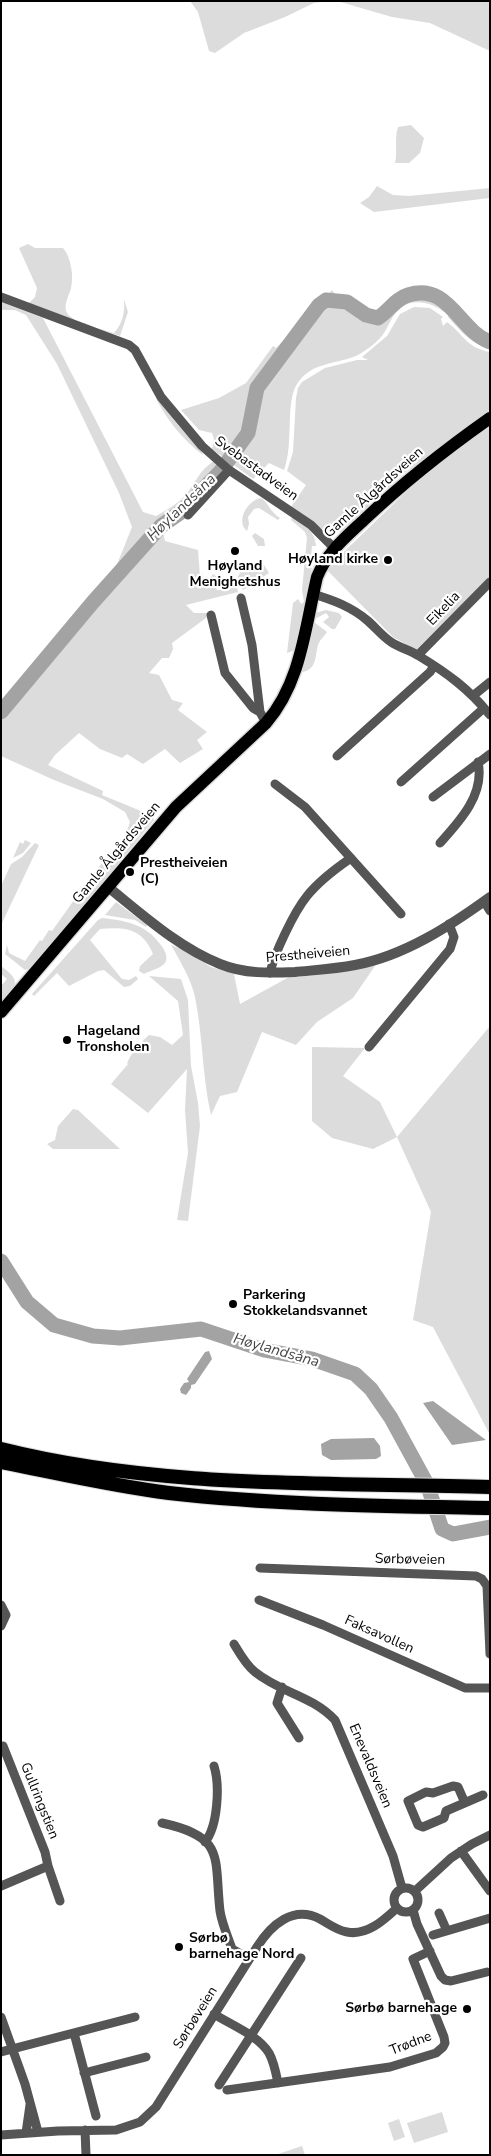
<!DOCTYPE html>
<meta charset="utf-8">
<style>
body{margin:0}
#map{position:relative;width:491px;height:2156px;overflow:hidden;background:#fff;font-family:"Nunito Sans",sans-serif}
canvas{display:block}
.frame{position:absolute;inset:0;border:2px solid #000;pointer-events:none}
</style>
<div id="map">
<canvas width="491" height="2156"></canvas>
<div class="frame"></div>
</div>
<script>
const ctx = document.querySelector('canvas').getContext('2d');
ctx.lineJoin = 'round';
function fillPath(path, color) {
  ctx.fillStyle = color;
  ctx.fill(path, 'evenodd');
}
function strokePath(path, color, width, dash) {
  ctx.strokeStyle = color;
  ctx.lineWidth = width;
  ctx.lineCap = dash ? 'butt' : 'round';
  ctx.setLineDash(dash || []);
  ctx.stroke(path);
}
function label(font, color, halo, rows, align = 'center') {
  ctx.font = font + ' "Nunito Sans",sans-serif';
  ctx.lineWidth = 4.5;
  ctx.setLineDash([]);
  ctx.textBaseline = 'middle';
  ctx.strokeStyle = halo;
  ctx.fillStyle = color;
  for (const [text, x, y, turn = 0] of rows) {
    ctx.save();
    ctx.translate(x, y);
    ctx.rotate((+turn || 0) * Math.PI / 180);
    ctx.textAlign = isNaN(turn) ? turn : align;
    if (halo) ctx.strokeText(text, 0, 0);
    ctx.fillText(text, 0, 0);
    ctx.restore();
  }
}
const green = new Path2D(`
 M190,1h138l-14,2 -29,14 -41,16 -29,20 -6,-2 -11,-39z
 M337,1h153v50l-60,-28 -38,-6z
 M411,125l13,13 -4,15 -11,10h-14c3,-12 -1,-24 3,-36z
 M377,186l16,9 16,1 81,-8v10l-116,14 -14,-9 9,-6z
 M28,244l7,4h28c8,9 11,28 8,40 -2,9 -11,21 0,29 8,7 32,12 43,16 9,-10 11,-21 10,-34l4,13 -8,24 -115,-41 24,8 6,-6 2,-9 -18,-40z
 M332,290c7,9 13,14 23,20 5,3 11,8 17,9 23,4 29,-45 74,-13l-2,6c-10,-8 -27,-13 -39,-7 -11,5 -15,19 -21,28 -5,8 -17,17 -26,22 -22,10 -46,6 -61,29 -12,18 -3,60 -13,86l-15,-7 -16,16 -41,-30 2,-10 -2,-6 -13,-3 -18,-20 38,-12 27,-15 27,-37 3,2z
 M1,302l42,16 100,194 13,4c12,-7 24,-13 32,-24 10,-13 11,-21 26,-31l8,6 -34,43 -26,19 3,12 33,9 2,26 2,-3 3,12 8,-11 8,6 2,-3 5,6 -12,4 1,3h8l8,-4 1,-6h2l10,-18 7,6 8,-8 8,13 -26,17 -3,-5 -3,2 1,5 -52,13 8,8h14l-2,5 -34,25 1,6 -4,9h-7l-13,15 10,2 13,25 11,3 -5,7 29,22 -10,8 6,9 -23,14 -15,-14 -22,15 -16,-10 -5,4 -22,-9 -21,-16 -24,22 -7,10 55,26 -1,4 51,21 1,4 -120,146 -9,4 -20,-16 2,-9 2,8 16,8 15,-21 2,1 7,-11 3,1 37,-52 37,-45 4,-12 -5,-10 -22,-13 -49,-19 -53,-24v-49l115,-140 16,-40 -13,-34 -62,-129 -31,-49 -11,-5h-14z
 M414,307l16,1 13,9 -2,2 2,7 4,-4c17,13 20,26 43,30v60l-90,64 -52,53c-20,12 -41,-11 -57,-22l15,-22 -19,-14 6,-19 3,-54 2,-10 4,-6 23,-14 32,-8h11l-6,-3 25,-21 13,-22z
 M450,309l23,28 17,7v4c-19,-3 -30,-18 -42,-31z
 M156,399l2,1 21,26 23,26 1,3c-20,-15 -35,-34 -47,-56z
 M490,425v151l-74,74 -23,-13 -67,-68 107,-103z
 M261,498c6,3 9,14 19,20l-2,2 -19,-12 -5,1 -6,8 1,7 -2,7c-12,-10 1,-31 14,-33z
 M292,517c12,7 23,14 24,29h-4l-1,11 3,1 -19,92 -8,3 6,-50 5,-4 3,5 3,-2 -2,-12 5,-52 -2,-6 -14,-12z
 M255,533l9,6 1,7h-7l-6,-10z
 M326,610l13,3 3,4 -7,12h-3l-9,-7 6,-5 -3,-4 -11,6 -1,3 13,10c-3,5 -7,7 -9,13 -3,11 -1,24 -15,27l-3,-3 15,-56z
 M25,840l6,3 -8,10 -10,5 7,-16 3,2z
 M35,843l4,2 -38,80v-39l10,-22 11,-7z
 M116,902l31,23 -1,2 -11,-7 -30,-5z
 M102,918c26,3 45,6 61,30 3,5 5,10 2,15 -4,5 -15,8 -21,11l-5,-3 1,-5 13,-12c-11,-26 -28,-27 -53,-25l-10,11 32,39 7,1 7,-4 2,3 -8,7 -6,1 -20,-17 -6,1 -29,15 -12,-13 -23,23 -2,-2 66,-74z
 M171,945l13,5 27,17 23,7 6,30 49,-27 86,-11 -22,32 -36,24 -21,23 -34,-13 -25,60 -17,4 -9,19c-9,-39 -8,-79 -16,-118 -4,-18 -15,-36 -24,-52z
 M1,966c21,15 16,20 0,37v-17l6,-7 -6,-5z
 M149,976l32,3 7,21 3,66 7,37 2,23 -12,95 -11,-1 11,-67 -3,-43 2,-41 -39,44 -37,-29 17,-20 -1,-1c5,-11 13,-20 22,-28l11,2 12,8 11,-10 -5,-34z
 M490,1026v409l-57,-108 -20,-7 18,-108 -34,-75 -24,12 -41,-11 -20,-17v-74l53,1 -22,28 37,26 17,35z
 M73,1109l5,1 42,39h-67l-6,-5 8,-4 3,-14z
 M442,2112l6,20 -34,11 -7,-20z
 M399,2119l6,18 -11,4 -6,-18z
 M302,2146l3,9h-27v-1z`);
const water = new Path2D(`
 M209,1351l3,8 -17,25 -4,1v3l-5,7 -5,-2 -1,-4 4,-6 5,-1 -2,-3 18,-27z
 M433,1401l53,39 -34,5 -29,-42z
 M374,1438l6,8 1,10 -5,3 -45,1 -9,-5 -1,-11 10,-5z`);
const river = new Path2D(`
 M1,712l92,-110 68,-76 20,-14 39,-40 28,-39 9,-45 62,-83 7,-5 21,2 19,13 12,3c11,-7 17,-19 30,-23 41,-13 51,36 82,47
 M1,1261l26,41 27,23 39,11 27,2 81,-9 63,21 48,9 43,15 16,15 20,29 36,66 15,45 11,5 37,-7`);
const minor = new Path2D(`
 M1,297l128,48 6,5 26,47 41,49 27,24 82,55 23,23
 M188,515l41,-45
 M313,594c20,6 39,13 55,27 8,7 14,15 23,21 9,6 19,8 28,14 28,17 50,33 71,59
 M241,598l11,47 8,67 6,11
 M211,615l14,58 28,35 7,4
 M418,655l72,-73
 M474,695l16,-13
 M337,756l93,-84 4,-6
 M401,782l83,-74
 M275,784l30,23 96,107
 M433,797l57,-43
 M440,843c20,-22 45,-49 38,-81
 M484,901l6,10
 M270,973c4,-19 24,-61 37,-77 12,-15 28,-27 44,-38
 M369,1047l81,-98 4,-12 -5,-13
 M260,1568l216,8 6,3 5,7 3,68
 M259,1600l64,25 142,63h25
 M1,1605l5,10 -5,11
 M234,1644c6,10 12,21 21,28 26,21 56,23 80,48l58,136 9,32
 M282,1687l-5,16 22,35
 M465,1803l-7,-16 -5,-1 -20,7 -7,-1 -18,9 10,24 5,2 21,-9 2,-7 37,-16
 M162,1823c64,14 52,34 58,88 2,13 8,26 12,38l17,10
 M205,1842c13,-16 15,-57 9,-76
 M461,1851l29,40
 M48,1866l12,35
 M1,1886l47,-20 -3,-14 -42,-106
 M394 1900a12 12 0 1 1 24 0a12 12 0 1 1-24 0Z
 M415,1891l36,-33 21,-14 18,-9
 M413,1910l4,14 24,52 4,4 6,1 36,-9
 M439,1913l8,18
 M433,1935l57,-17
 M214,2014c17,11 44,21 55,39 5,9 7,20 9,30
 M1,2017l24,67 13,48
 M74,2033l22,83
 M1,2052l134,-35
 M84,2073l62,-16
 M219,2085l82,-127
 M227,2090l163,-23 46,-14 7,-6 2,-4 -1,-6 -31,-78 17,-8
 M85,2130l1,25
 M26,2133l4,-28
 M1,2135l57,-4 58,-1 24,-8 16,-15 101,-160c14,-22 36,-42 63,-28 9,5 16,11 27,13 20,4 37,-12 50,-24`);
const tertiary = new Path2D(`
 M108,887c35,28 70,60 112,77 24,10 50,9 75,8 20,-2 40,-3 60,-7 49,-9 95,-39 135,-68`);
const primary = new Path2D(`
 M1,1012l175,-205 90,-84c35,-40 39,-95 51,-146 10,-25 29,-40 48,-58 39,-37 81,-70 125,-101`);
const trunk = new Path2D(`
 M1,1449c159,40 326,33 489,38
 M1,1462c56,11 111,24 168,31 106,12 214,13 321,15`);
const markers = [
 [235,551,5,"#000"],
 [388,560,5,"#000"],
 [130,872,5,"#000"],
 [67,1040,5,"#000"],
 [233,1304,5,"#000"],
 [179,1947,5,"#000"],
 [467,2009,5,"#000"]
];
const streetNames = [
 ["Svebastadveien",256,469,36],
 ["Gamle Ålgårdsveien",374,493,-42],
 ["Eikelia",444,609,-46],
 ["Gamle Ålgårdsveien",117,853,-50],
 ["Prestheiveien",308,955,-5],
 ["Sørbøveien",410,1560,1],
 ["Faksavollen",379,1635,24],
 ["Enevaldsveien",370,1766,67],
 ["Gullringstien",39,1801,68],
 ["Sørbøveien",196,2018,-58],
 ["Trødne",411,2044,-21]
];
const poiNames = [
 ["Høyland kirke",378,560,"right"],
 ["Høyland",235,567,"center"],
 ["Menighetshus",235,583,"center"],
 ["Prestheiveien",140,864],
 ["(C)",140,880],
 ["Hageland",77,1032],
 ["Tronsholen",77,1048],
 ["Parkering",243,1296],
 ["Stokkelandsvannet",243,1312],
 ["Sørbø",189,1939],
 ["barnehage Nord",189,1955],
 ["Sørbø barnehage",457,2009,"right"]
];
const waterNames = [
 ["Høylandsåna",182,508,-44],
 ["Høylandsåna",276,1351,16]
];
fillPath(green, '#dcdcdc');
fillPath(water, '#a3a3a3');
strokePath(river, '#a3a3a3', 15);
strokePath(primary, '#dbdbdb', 15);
strokePath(trunk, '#dbdbdb', 16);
strokePath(minor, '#555', 9);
strokePath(tertiary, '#555', 10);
strokePath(primary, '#000', 12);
strokePath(trunk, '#000', 14);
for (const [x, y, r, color] of markers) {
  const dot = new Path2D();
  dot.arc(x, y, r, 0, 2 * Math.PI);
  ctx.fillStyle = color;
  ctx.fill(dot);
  strokePath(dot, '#fff', 2);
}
label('14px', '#000', '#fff', streetNames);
label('bold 14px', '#000', '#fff', poiNames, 'left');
label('italic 15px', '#444', '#fff', waterNames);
</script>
